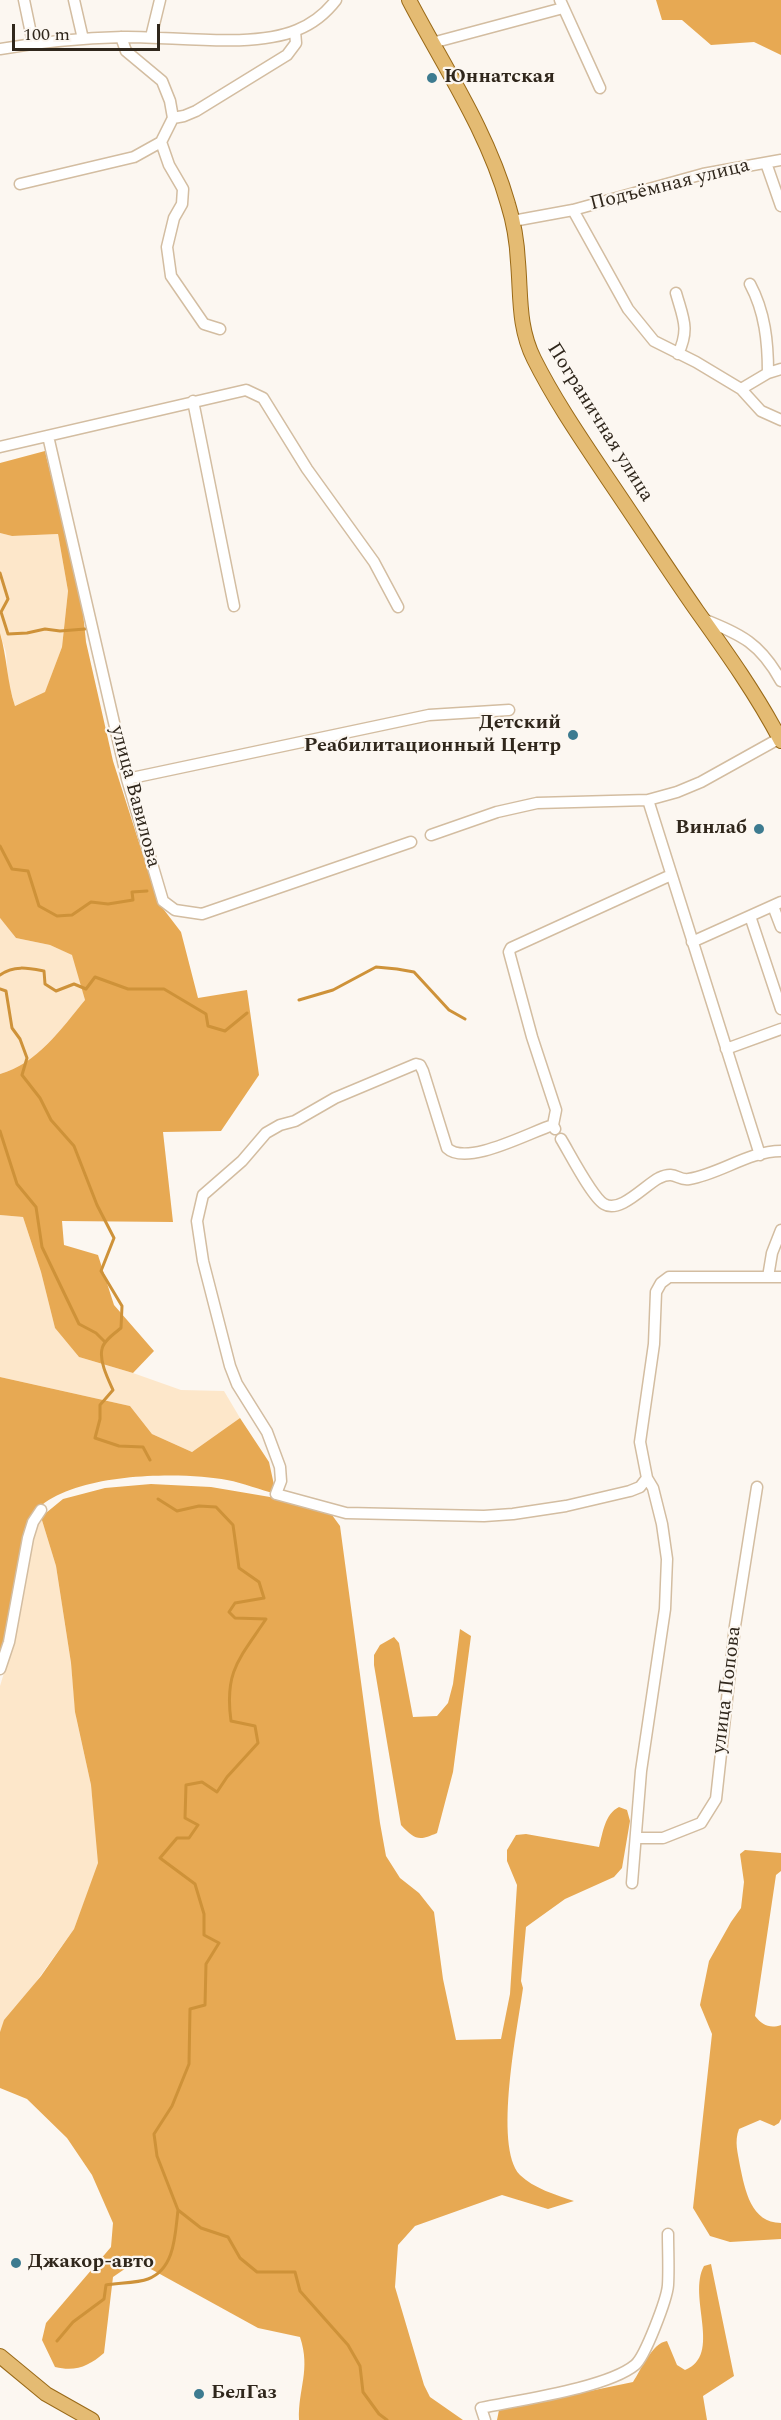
<!DOCTYPE html>
<meta charset="utf-8">
<style>
body{margin:0}
#map{position:relative;width:781px;height:2420px;overflow:hidden;background:#fcf7f1;font-family:Spectral,serif}
canvas{display:block}
.scale{position:absolute;left:12px;top:24px;width:148px;height:27px;box-sizing:border-box;border:3px solid #30271c;border-top:0;padding-left:8px;font-size:18px;line-height:21px;white-space:nowrap;color:#30271c;-webkit-text-stroke:4px #fcf7f1;paint-order:stroke}
</style>
<div id="map">
<canvas width="781" height="2420"></canvas>
<div class="scale">100 m</div>
</div>
<script>
const ctx = document.querySelector('canvas').getContext('2d');
ctx.lineJoin = 'round';
function fillPath(path, color) {
  ctx.fillStyle = color;
  ctx.fill(path, 'evenodd');
}
function strokePath(path, color, width, dash) {
  ctx.strokeStyle = color;
  ctx.lineWidth = width;
  ctx.lineCap = dash ? 'butt' : 'round';
  ctx.setLineDash(dash || []);
  ctx.stroke(path);
}
function label(font, color, halo, rows, align = 'center') {
  ctx.font = font + ' Spectral,serif';
  ctx.lineWidth = 4.5;
  ctx.setLineDash([]);
  ctx.textBaseline = 'middle';
  ctx.strokeStyle = halo;
  ctx.fillStyle = color;
  for (const [text, x, y, turn = 0] of rows) {
    ctx.save();
    ctx.translate(x, y);
    ctx.rotate((+turn || 0) * Math.PI / 180);
    ctx.textAlign = isNaN(turn) ? turn : align;
    if (halo) ctx.strokeText(text, 0, 0);
    ctx.fillText(text, 0, 0);
    ctx.restore();
  }
}
const green = new Path2D(`
 M0,533l12,3 46,-2 10,57 -6,56 -17,46 -30,13 -7,-25 -2,-28 -6,-20z
 M0,918l16,20 34,7 23,10 12,45c-23,28 -48,64 -85,74z
 M0,1215l23,2 18,55 14,56 24,29 54,16 48,17 43,1 16,27 -48,34 -40,-18 -22,-28 -130,-29z
 M41,1517l15,49 15,97 5,54 15,68 8,78 -25,66 -74,103v-346l10,-33 25,-122z`);
const forest = new Path2D(`
 M656,0h125v55l-27,-13 -43,3 -29,-25h-20z
 M45,451l37,152 4,39 27,119 45,141 23,30 17,66 49,-8 12,85 -38,56 -58,1 10,90 -111,-1 2,24 34,10 16,50 40,46 -21,22 -54,-16 -24,-29 -14,-56 -18,-55 -23,-2v-141c37,-10 62,-46 85,-74l-13,-45 -22,-10 -34,-7 -16,-20v-285c7,24 7,49 15,73l30,-14 17,-45 6,-56 -10,-57 -46,2 -12,-3v-70z
 M0,1377l130,29 22,28 40,18 48,-34 29,44 7,32c-16,-4 -32,-11 -49,-14 -48,-9 -183,-9 -202,48 -4,11 -4,24 -6,36 -5,32 -9,64 -19,95z
 M151,1484l60,3 59,10 62,18 8,11 40,297 6,33 14,22 19,15 15,19 9,67 13,61 45,-1 9,-45 7,-109 -10,-24v-11l9,-15 10,-1 73,13c4,-15 6,-33 20,-40l8,3 3,11 -8,47 -8,9 -49,22 -39,28 -5,54 2,7c-5,38 -30,158 -3,187 13,13 36,20 54,26l-26,8 -46,-14 -87,31 -17,19 -3,42 29,98 6,12 33,23h-164c-1,-32 12,-50 1,-83l-42,-9 -109,-60 -20,-2 -16,11 -9,76c-15,13 -28,19 -49,14l-13,-27 4,-17 65,-76 2,-24 -21,-48 -25,-37 -40,-39 -27,-11v-56l4,-12 37,-44 33,-47 24,-66 -7,-78 -16,-73 -4,-49 -15,-97 -15,-49 22,-18 42,-11z
 M460,1629l11,7 -18,136 -16,61c-18,8 -22,7 -36,-8l-27,-160v-10l6,-10 14,-8 5,6 14,74 24,-1 11,-13 5,-19z
 M745,1850l36,3v18l-5,4 -21,141c7,9 15,13 26,9v94l-2,4 -5,3 -14,-6 -21,9c-5,13 -1,24 1,37 5,24 11,57 41,57v16l-51,3 -20,-6 -17,-28 19,-174 -12,-29 9,-44 22,-39 10,-14 3,-26 -4,-28z
 M711,2264l23,112 -31,20 4,24h-210l2,-10 134,-28c8,-12 19,-39 34,-41l10,24 8,5c38,-15 2,-73 19,-104z`);
const stream = new Path2D(`
 M0,573l8,26 -7,13 7,22 19,-1 18,-4 15,2 25,-2
 M0,846l12,23 16,2 11,35 18,10 15,-1 19,-13 17,2 25,-4 -1,-8 15,-1
 M0,975c14,-10 28,-7 44,-4l1,13 11,7 18,-7 12,5 9,-12 33,12h36l42,25 2,12 17,5 22,-18
 M0,989l6,2 6,37 8,11 7,19 -5,17 18,23 11,22 23,26 23,59 17,33 -13,33 21,35 -1,22c-6,5 -18,13 -19,21 -3,12 6,30 11,41l-13,15v14l-5,19 24,8 24,1 7,13
 M299,1000l34,-10 43,-23 21,2 17,3 35,38 16,9
 M0,1131l17,53 19,23 6,40 23,48 14,29 17,9 9,9
 M158,1499l19,12 22,-5 17,1 17,18 6,43 20,14 5,16 -29,5 -6,9 6,6 31,1c-26,39 -42,52 -35,102l24,5 3,17 -31,34 -10,15 -15,-10 -16,3 -1,33 13,7 -9,13h-12l-17,20 35,26 9,30v21l15,8 -13,21 -1,41 -15,4 -1,55 -17,42 -18,28 3,22 21,54 23,18 27,9 12,21 17,14h38l5,19 48,54 12,21 3,26 16,22 8,6
 M57,2341l16,-19 31,-23 2,-14c11,-2 32,-2 42,-6 27,-10 27,-44 30,-69`);
const minor = new Path2D(`
 M24,0l9,43
 M74,0l9,39
 M560,0l40,88
 M151,37l9,-37
 M432,43l131,-35
 M0,49c41,-7 82,-11 123,-12 50,-1 129,12 174,-7 15,-6 29,-17 39,-30
 M173,118l11,-2 12,-5 91,-56 9,-12 -1,-12
 M161,142l8,23 14,24 -1,15 -8,14 -7,29 4,29 33,48 16,5
 M766,163l15,43
 M20,184l114,-27 27,-15 12,-24 -3,-17 -8,-20 -36,-30 -5,-14
 M573,210l55,99 26,32 42,21 45,27 20,22 20,9
 M513,221l60,-11 130,-36 78,-14
 M750,284c15,28 18,58 18,89
 M676,293c7,25 14,36 2,61
 M741,389l27,-16 13,-4
 M193,401l41,205
 M48,436l79,343 36,122 12,9 27,4 209,-72
 M0,447l246,-57 17,8 44,71 67,93 24,45
 M703,619c39,16 57,24 78,62
 M127,779l302,-64 80,-5
 M648,800l112,355
 M431,835l66,-23 40,-9 111,-3 29,-8 24,-10 79,-44
 M773,906l8,21
 M750,916l31,93
 M692,942l89,-40
 M726,1049l55,-20
 M553,1125c-23,7 -86,42 -106,23l-24,-77 -3,-6 -4,-1 -81,34 -40,23 -15,4 -14,8 -24,28 -39,34 -6,26 6,40 27,105 7,18 30,48 13,35 1,14 -5,13 70,19 138,3 29,-2 53,-8 64,-15 10,-4 7,-9
 M555,1129l-2,-4 3,-15 -24,-73 -23,-85 2,-4 160,-73
 M561,1139c8,13 31,58 43,65 16,10 41,-19 55,-26 17,-8 18,3 30,1 31,-5 60,-28 92,-28
 M768,1277l4,-24 9,-23
 M0,1669l9,-27 19,-104 5,-16 8,-12
 M637,1838h26l38,-15 15,-24 19,-173 22,-139
 M632,1883l9,-112 24,-162 2,-50 -5,-35 -9,-36 -6,-10 -7,-36 14,-98 2,-52 5,-9 8,-6h112
 M485,2420l-4,-12c38,-8 126,-20 154,-43 10,-8 32,-66 33,-80 1,-17 0,-34 0,-51`);
const major = new Path2D(`
 M409,0c35,67 78,130 99,204 6,19 9,38 10,58 3,34 0,65 16,97 21,42 48,81 74,120 30,44 59,89 89,132 30,42 60,84 84,130
 M0,2356l46,38 46,26`);
const markers = [
 [432,78,6,"#3d7b90"],
 [573,735,6,"#3d7b90"],
 [759,829,6,"#3d7b90"],
 [16,2263,6,"#3d7b90"],
 [199,2394,6,"#3d7b90"]
];
const poiNames = [
 ["Юннатская",444,78],
 ["Детский",561,724,"right"],
 ["Реабилитационный Центр",561,747,"right"],
 ["Винлаб",747,829,"right"],
 ["Джакор-авто",28,2263],
 ["БелГаз",211,2394]
];
const streetNames = [
 ["Подъёмная улица",670,186,-14],
 ["Пограничная улица",599,423,58],
 ["улица Вавилова",134,797,75],
 ["улица Попова",728,1690,-83]
];
fillPath(green, '#fde7ca');
fillPath(forest, '#e7a953');
strokePath(stream, '#ce9239', 3);
strokePath(minor, '#d3bda1', 13);
strokePath(major, '#996917', 16);
strokePath(minor, '#fff', 10);
strokePath(major, '#e4bb73', 14);
for (const [x, y, r, color] of markers) {
  const dot = new Path2D();
  dot.arc(x, y, r, 0, 2 * Math.PI);
  ctx.fillStyle = color;
  ctx.fill(dot);
  strokePath(dot, '#fcf7f1', 2);
}
label('bold 20px', '#30271c', '#fcf7f1', poiNames, 'left');
label('20px', '#30271c', '#fcf7f1', streetNames);
</script>
